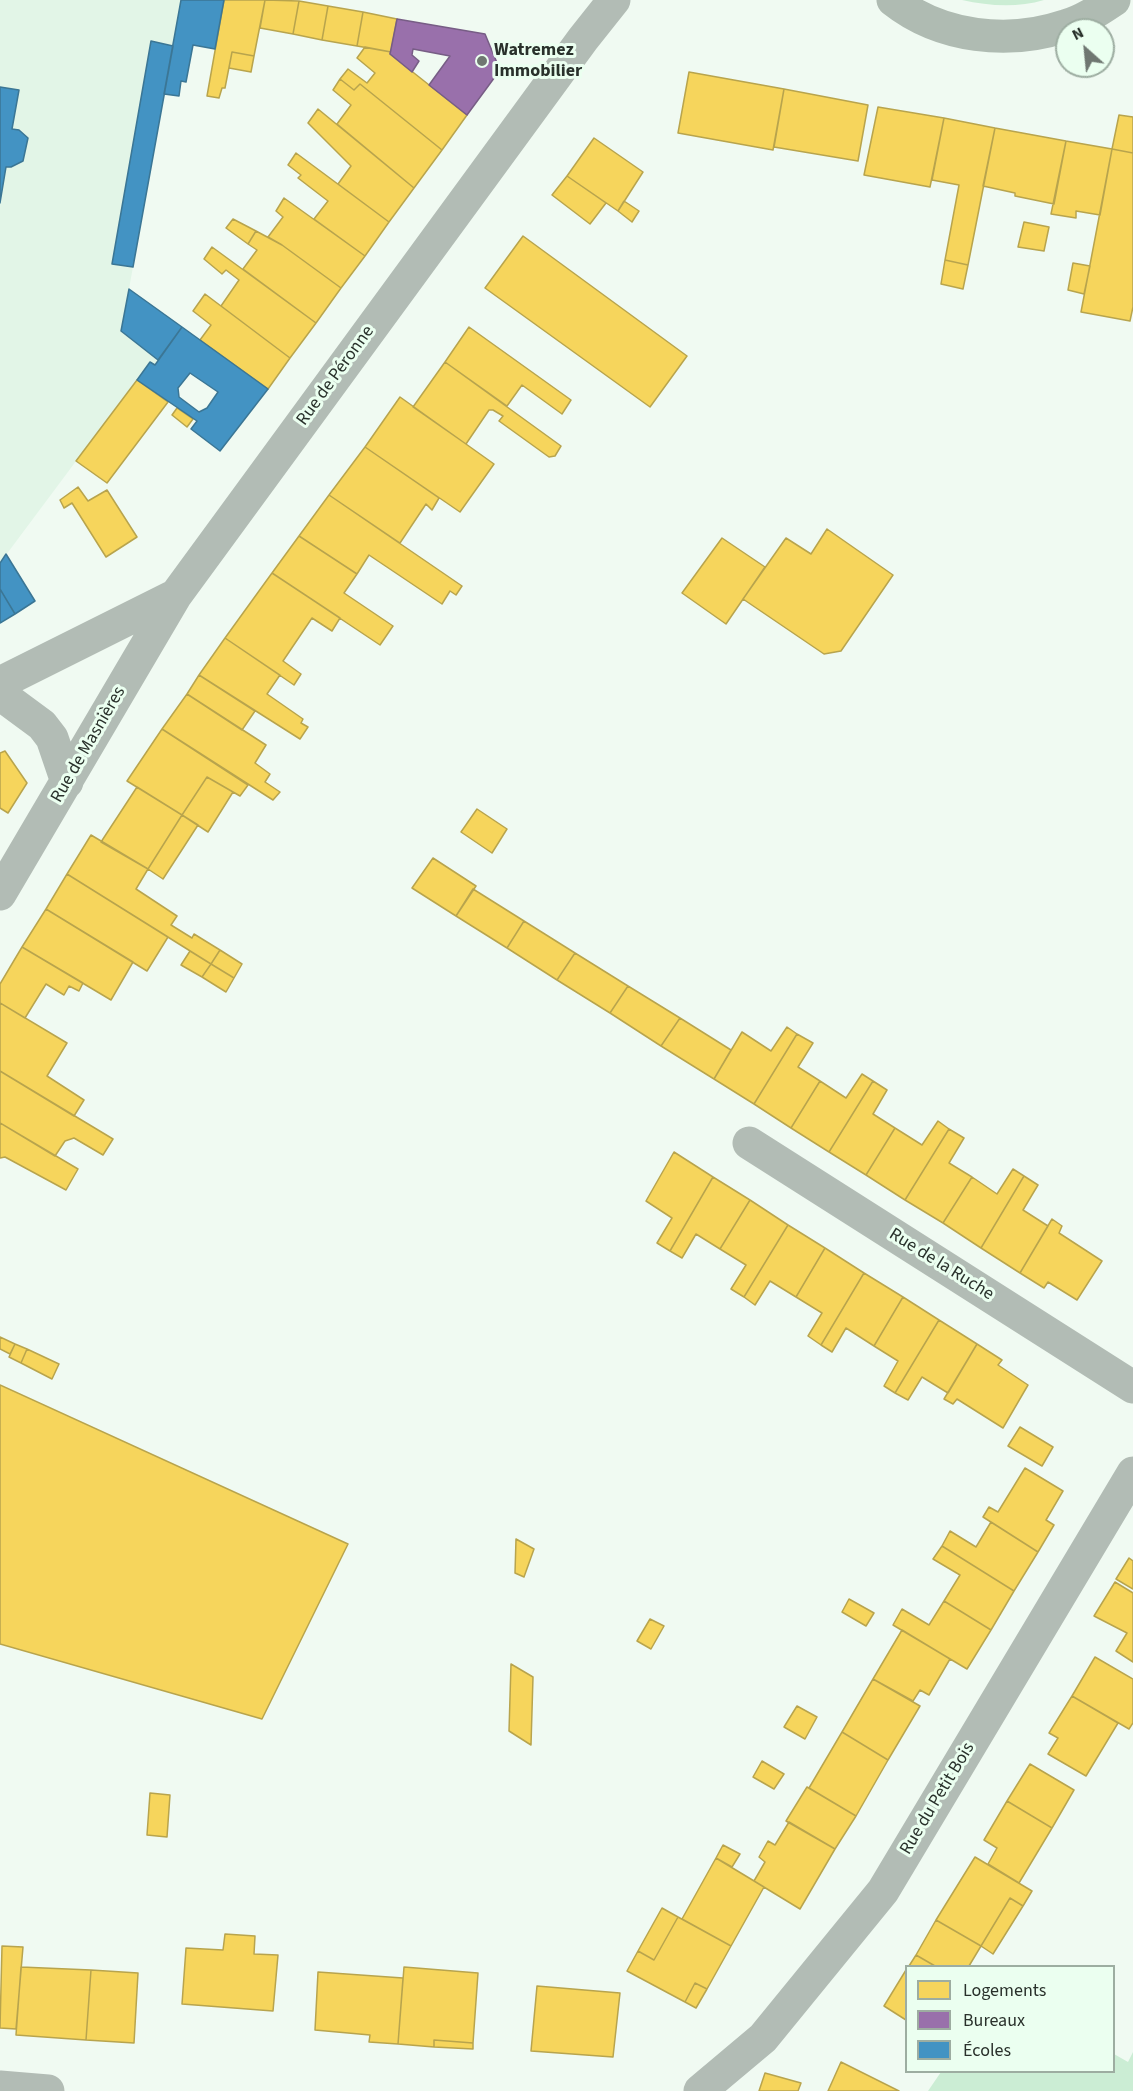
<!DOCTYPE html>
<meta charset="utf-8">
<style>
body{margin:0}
#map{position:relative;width:1133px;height:2091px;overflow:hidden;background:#f0faf2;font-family:"Source Sans 3",sans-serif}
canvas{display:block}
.legend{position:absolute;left:905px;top:1965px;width:210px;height:108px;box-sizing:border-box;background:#ebfff0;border:2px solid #9dada1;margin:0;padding:8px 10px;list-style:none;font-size:18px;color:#29312b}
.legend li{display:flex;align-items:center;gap:12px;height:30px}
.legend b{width:30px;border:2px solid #9dada1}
.north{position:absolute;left:1055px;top:18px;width:60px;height:60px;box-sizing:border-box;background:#ebfff0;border:2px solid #9dada1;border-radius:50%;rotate:333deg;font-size:16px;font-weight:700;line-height:24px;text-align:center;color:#29312b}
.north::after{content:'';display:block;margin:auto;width:21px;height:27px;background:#6f7771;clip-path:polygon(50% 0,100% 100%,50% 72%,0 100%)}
</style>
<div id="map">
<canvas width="1133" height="2091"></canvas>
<ul class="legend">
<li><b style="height:16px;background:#f6d55c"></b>Logements</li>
<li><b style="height:16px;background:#9970ab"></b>Bureaux</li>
<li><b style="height:16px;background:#4393c3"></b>Écoles</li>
</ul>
<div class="north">N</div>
</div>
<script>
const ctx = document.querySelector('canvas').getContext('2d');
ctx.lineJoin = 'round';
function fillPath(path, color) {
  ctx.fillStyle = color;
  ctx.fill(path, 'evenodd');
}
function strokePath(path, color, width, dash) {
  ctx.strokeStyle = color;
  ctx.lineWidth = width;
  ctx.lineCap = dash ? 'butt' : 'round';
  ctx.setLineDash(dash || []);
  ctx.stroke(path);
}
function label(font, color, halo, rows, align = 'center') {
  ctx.font = font + ' "Source Sans 3",sans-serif';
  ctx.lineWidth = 6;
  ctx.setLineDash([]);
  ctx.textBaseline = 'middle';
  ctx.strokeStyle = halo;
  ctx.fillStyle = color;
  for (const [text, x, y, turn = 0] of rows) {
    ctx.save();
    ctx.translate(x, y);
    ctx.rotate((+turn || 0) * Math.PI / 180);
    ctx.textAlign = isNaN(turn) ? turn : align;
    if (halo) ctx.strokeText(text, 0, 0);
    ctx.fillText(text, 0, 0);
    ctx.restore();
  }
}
const built = new Path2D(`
 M0,0h181l-52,289 53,38 -27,38 -5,-3 -150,201z`);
const green = new Path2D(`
 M962,0h82c-27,8 -55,6 -82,0z
 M1133,2052v39h-205l13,-19h173v-18l14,8z`);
const homes = new Path2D(`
 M224,0h41l-11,56 -22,-4 -7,36h-3l-3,10 -12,-2z
 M265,0l34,1 -6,33 -33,-6z
 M299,1l29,5 -6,34 -29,-6z
 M328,6l35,6 -6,34 -35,-6z
 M363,12l34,7 -6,33 -34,-6z
 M365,47l26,5 -1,2 77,61 -25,35 -82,-66 -6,6 -14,-11 8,-10 19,14 8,-10 -18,-15z
 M232,52l22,4 -3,16 -22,-4z
 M689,72l95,17 -11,61 -95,-17z
 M340,79l14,11 6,-6 82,66 -28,38 -77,-64 14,-19 -18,-15z
 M784,89l84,16 -10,56 -84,-14z
 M878,107l66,11 -14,69 -66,-12z
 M318,109l96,79 -25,34 -51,-38 13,-18 -43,-43z
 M1119,115l14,2v36l-21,-4z
 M944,118l51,10 -27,137 -23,-5 14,-75 -27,-5z
 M995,128l71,13 -12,63 -39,-8v-3l-32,-7z
 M594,138l49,34 -25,39 -51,-35z
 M1066,141l46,8 -12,66 -24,-4v7l-25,-4z
 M1112,149l21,4v154l-3,14 -49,-9z
 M296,153l93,69 -24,34 -51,-37 14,-18 -30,-23 3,-3 -13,-10z
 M567,176l39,27 -16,21 -38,-29z
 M284,198l81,58 -24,32 -59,-43 -14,-8 15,-20 -7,-6z
 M624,201l15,10 -7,11 -14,-11z
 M233,219l23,12 -8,13 -22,-16z
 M1024,222l25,5 -5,24 -26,-4z
 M256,231l26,14 59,43 -25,35 -73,-54 14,-19 -9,-6z
 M523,236l164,120 -37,51 -165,-119z
 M212,247l104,76 -26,35 -69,-52 18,-26 -13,-10 -4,4 -18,-15z
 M945,260l23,5 -5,24 -22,-5z
 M1073,263l17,3 -6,28 -16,-4z
 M205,294l85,64 -22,31 -68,-49 11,-15 -18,-14z
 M469,327l102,73 -9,14 -40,-29 -15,21 -62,-44z
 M445,362l116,84 -6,10 -6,1 -50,-36 4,-5 -10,-6h-4l-23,34 -53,-37z
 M137,380l31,22 -61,81 -31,-22z
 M400,397l94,67 -34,48 -95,-65z
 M177,408l16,11 -6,8 -15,-12z
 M365,447l74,51 -7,12 -6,-6 -26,39 -71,-48z
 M78,487l10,14 19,-11 30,47 -31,20 -34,-54 -8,5 -4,-8z
 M329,495l133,91 -6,9 -6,-4 -8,13 -73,-49 -12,19 -58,-38z
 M827,529l66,46 -52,76 -17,3 -81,-55 43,-61 25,16z
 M299,536l58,38 -13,19 49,33 -13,19 -108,-72z
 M722,538l43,29 -39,57 -44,-31z
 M272,573l68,45 -8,13 -20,-13 -29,43 18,13 -7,11 -69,-47z
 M225,638l55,37 -13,19 36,25 -2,4 7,4 -8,12 -101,-64z
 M199,675l56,36 -13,19 -55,-36z
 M187,694l79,51 -11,18 15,11 -5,8 15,10 -7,8 -111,-71z
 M162,729l86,56 -8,11 -33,-19 -25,38 -55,-34z
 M5,751l22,32 -19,30 -8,-5v-55z
 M207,777l26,15 -25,40 -26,-17z
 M137,787l45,28 -34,54 -47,-27z
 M477,809l30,20 -15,24 -31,-21z
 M182,815l16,10 -35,54 -15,-10z
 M91,835l57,34 -12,20 41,27 -6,9 21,13 2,-4 26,16 -9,14 -144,-90z
 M433,858l43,28 -20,30 -44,-28z
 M67,874l101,63 -21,34 -101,-62z
 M473,889l51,32 -17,27 -51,-32z
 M46,909l87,53 -22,38 -89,-53z
 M524,921l51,32 -18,27 -50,-32z
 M22,947l61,36 -4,8 -10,-5 -5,9 -18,-11 -21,34 -25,-15v-19z
 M220,950l22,14 -8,14 -23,-14z
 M190,951l21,13 -9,13 -21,-12z
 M575,953l53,33 -18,27 -53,-33z
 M211,964l23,14 -8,14 -24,-15z
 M628,986l52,32 -19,28 -51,-33z
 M0,1003l67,40 -20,33 37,24 -10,16 -74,-45z
 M680,1018l51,32 -17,29 -53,-33z
 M787,1027l10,7 -43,70 -40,-25 28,-47 29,19z
 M797,1034l16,9 -15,24 22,14 -29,47 -37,-24z
 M0,1071l113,68 -10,16 -29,-17 -9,3 -10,15 -55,-33z
 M862,1074l11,7 -44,71 -38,-24 29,-47 26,17z
 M873,1081l14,9 -14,24 22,14 -29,47 -37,-23z
 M938,1121l11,8 -44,71 -39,-25 29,-47 27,17z
 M0,1123l78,46 -12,21 -61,-33 -5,1z
 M949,1129l15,9 -15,25 23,14 -29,46 -38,-23z
 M674,1152l39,25 -43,74 -13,-8 15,-25 -26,-17z
 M1013,1169l11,7 -43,72 -38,-25 29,-46 25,17z
 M1024,1176l14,9 -15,25 25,16 -28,47 -39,-25z
 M713,1177l37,23 -30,49 -24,-15 -14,24 -12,-7z
 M750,1200l38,25 -44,72 -13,-8 15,-24 -26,-16z
 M1052,1219l10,7 -3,7 43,28 -25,39 -29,-18 -4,6 -24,-15z
 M788,1225l37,23 -29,49 -26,-16 -15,24 -11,-8z
 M825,1248l39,25 -43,72 -13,-9 14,-23 -26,-16z
 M864,1273l39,24 -29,49 -28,-18 -14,24 -11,-7z
 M903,1297l36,23 -44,73 -11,-7 14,-25 -24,-15z
 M939,1320l38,24 -29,49 -26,-16 -14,23 -13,-7z
 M0,1337l15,7 -5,10 -10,-5z
 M15,1344l12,5 -6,14 -12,-6z
 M977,1344l25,16 -4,5 30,20 -25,43 -46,-29 -4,5 -9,-5z
 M27,1349l32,15 -7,15 -31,-16z
 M0,1385l348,159 -86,175 -262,-75z
 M1020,1427l33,20 -11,19 -34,-20z
 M1025,1468l38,23 -17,29 8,5 -16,27 -55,-35 6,-10 9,5z
 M991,1522l47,30 -24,39 -72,-45 8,-15 26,16z
 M516,1539l18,10 -10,28 -9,-4z
 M942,1546l72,45 -23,39 -47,-29 16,-26 -27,-16z
 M1129,1558l4,3v28l-17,-10z
 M1115,1582l18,11v69l-17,-11 11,-18 -33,-17z
 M849,1599l25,14 -8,13 -24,-14z
 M944,1601l47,29 -24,39 -74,-44 9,-16 27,16z
 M650,1619l14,7 -13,23 -14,-8z
 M902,1630l48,29 -21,36 -9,-5 -7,11 -40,-22z
 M1095,1657l38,22v44l-4,6 -57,-33z
 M511,1664l22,13 -2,68 -22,-14z
 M873,1679l47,27 -32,54 -46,-28z
 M1072,1696l46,27 -32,53 -38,-22 10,-16 -9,-5z
 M797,1706l20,11 -12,22 -21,-12z
 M842,1732l46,28 -32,56 -47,-28z
 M762,1761l22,13 -10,15 -21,-12z
 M1030,1764l44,26 -22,38 -45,-27z
 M807,1787l49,29 -21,33 -49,-28z
 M150,1793l20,2 -3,42 -20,-2z
 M1007,1801l45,27 -33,55 -31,-19 9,-16 -13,-8z
 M789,1822l46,27 -35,60 -46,-28 11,-19 -6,-5 9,-16 7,4z
 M723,1845l17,9 -8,13 -16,-9z
 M975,1857l57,34 -9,15 -13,-8 -29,48 -45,-26z
 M716,1858l48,29 -33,59 -49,-27z
 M1010,1898l13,8 -30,48 -12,-8z
 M662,1908l16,9 -24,43 -16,-9z
 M678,1917l53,29 -24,43 -12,-6 -10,19 -58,-31 11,-20 16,9z
 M936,1920l45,26 -12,20h-34l-19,-11z
 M225,1934l30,2 -1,18 24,1 -5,56 -91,-7 4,-56 37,2z
 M2,1946l21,1 -7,82 -16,-1z
 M916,1955l19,11h-26z
 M21,1967l70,3 -5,70 -70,-5z
 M404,1967l74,6 -5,70 -39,-3v7l-36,-3z
 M91,1970l47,3 -4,70 -48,-3z
 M906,1970v50l-22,-14z
 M318,1972l85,6 -5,66 -29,-2 1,-7 -55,-5z
 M695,1983l12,6 -11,19 -11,-6z
 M537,1986l83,7 -7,64 -82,-6z
 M434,2040l39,3v6l-39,-2z
 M841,2062l58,29h-71z
 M765,2073l36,10 -3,8h-39z`);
const offices = new Path2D(`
 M397,19l88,15 15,36 -33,45 -38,-30 21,-29 -37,-7 -1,6 7,6 -7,11 -22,-18z`);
const schools = new Path2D(`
 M224,0l-9,49 -22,-4 -7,37 -5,-1 -2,15 -15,-2 17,-94z
 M151,41l22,5 -40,221 -21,-3z
 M0,87l19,3 -7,39 7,1 9,8 -5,23 -12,6h-5l-6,36z
 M129,289l53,38 -24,33 -37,-29z
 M182,327l86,62 -48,62 -29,-22 6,-8 -60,-41 13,-18 5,3zM190,373l28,19 -11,16 -8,4 -20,-15 -1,-9z
 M6,554l29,47 -20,13 -15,-25v-26z
 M0,589l15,25 -15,9z`);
const minor = new Path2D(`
 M0,683l176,-88
 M0,694l42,31 10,13 15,44
 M0,894l176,-299 407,-556 31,-39
 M749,1143l384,244
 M0,2087l48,4
 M700,2091l63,-53 120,-147 250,-418`);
const secondary = new Path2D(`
 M893,0c48,38 116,45 172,26 18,-5 34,-16 49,-26`);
const markers = [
 [482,61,6,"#6f7771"]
];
const poiNames = [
 ["Watremez",494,51],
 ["Immobilier",494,72]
];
const streetNames = [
 ["Rue de Péronne",336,376,-54],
 ["Rue de Masnières",89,745,-60],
 ["Rue de la Ruche",941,1265,32],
 ["Rue du Petit Bois",938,1799,-59]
];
fillPath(built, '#e2f5e7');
fillPath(green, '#cbedd4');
fillPath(homes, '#f6d55c');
strokePath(homes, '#b8a44d', 1.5);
fillPath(offices, '#9970ab');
strokePath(offices, '#775d85', 1.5);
fillPath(schools, '#4393c3');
strokePath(schools, '#3b7695', 1.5);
strokePath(minor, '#b2bcb5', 33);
strokePath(secondary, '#afbbb2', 33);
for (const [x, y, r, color] of markers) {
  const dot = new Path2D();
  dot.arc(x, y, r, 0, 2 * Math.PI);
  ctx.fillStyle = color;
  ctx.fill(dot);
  strokePath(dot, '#ebfff0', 2);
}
label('bold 18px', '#29312b', '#ebfff0', poiNames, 'left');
label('18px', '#29312b', '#ebfff0', streetNames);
</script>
